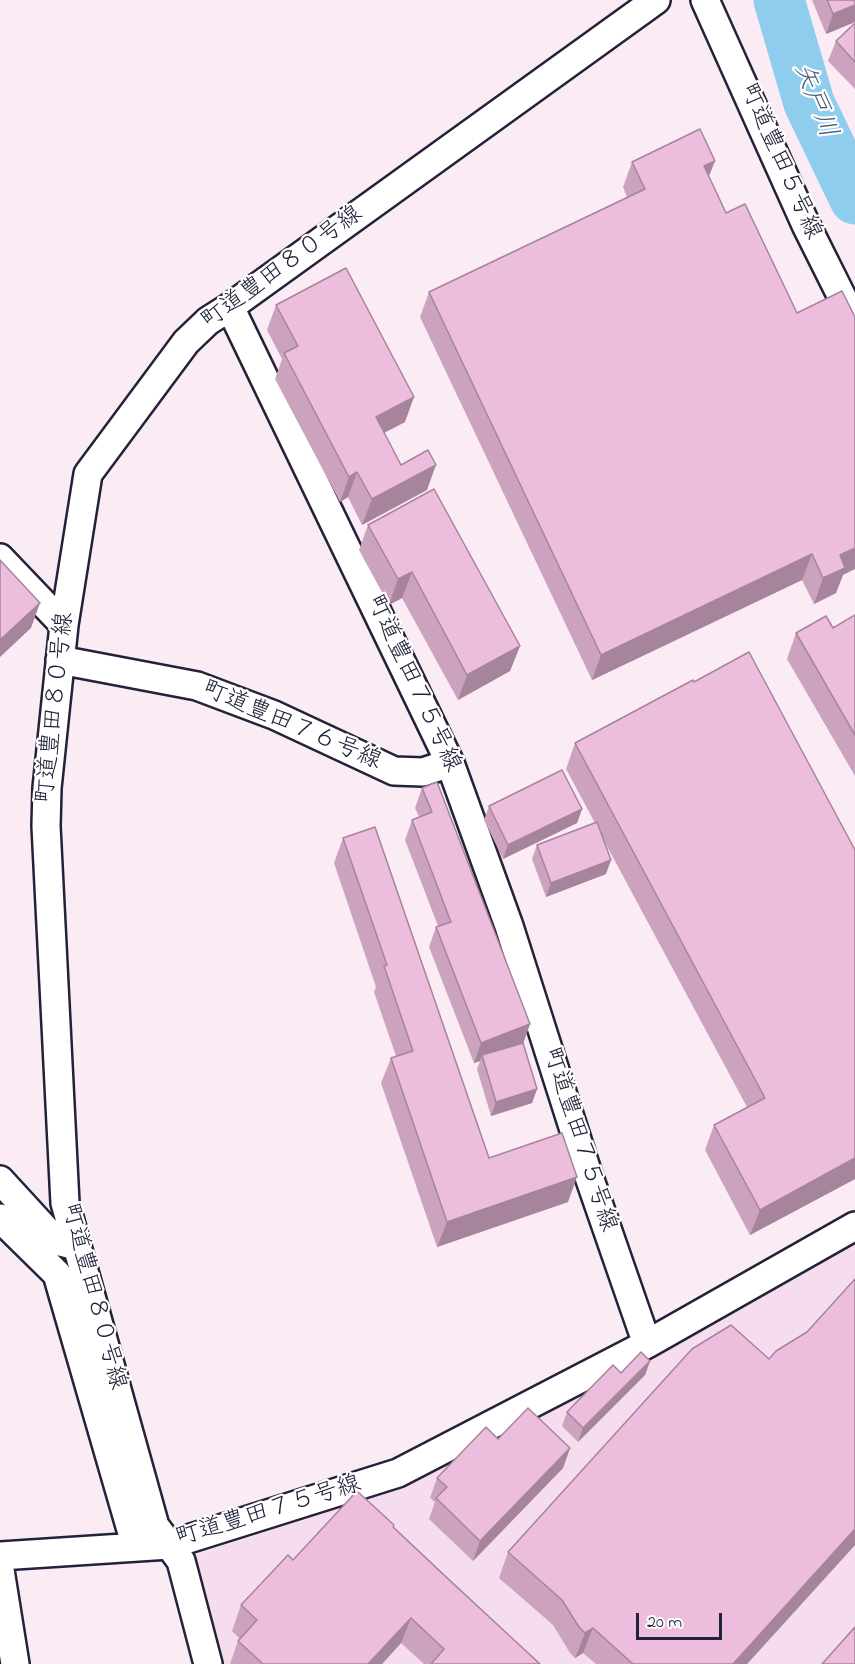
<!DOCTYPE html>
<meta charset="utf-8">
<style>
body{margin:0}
#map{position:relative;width:855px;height:1664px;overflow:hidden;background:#faebf5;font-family:"Indie Flower",sans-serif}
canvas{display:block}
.scale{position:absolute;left:636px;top:1613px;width:86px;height:27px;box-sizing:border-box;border:3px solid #22223b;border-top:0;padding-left:8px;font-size:18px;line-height:21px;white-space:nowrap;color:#22223b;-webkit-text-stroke:4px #fff;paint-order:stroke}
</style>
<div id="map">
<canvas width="855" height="1664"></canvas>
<div class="scale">20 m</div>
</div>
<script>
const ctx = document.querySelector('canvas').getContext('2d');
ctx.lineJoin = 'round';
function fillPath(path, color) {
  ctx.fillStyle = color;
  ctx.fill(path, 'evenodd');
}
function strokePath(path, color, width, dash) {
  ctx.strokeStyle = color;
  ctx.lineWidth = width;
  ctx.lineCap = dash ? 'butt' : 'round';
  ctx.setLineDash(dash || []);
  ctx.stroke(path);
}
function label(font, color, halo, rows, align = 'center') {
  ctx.font = font + ' "Indie Flower","Klee One",sans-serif';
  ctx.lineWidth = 4.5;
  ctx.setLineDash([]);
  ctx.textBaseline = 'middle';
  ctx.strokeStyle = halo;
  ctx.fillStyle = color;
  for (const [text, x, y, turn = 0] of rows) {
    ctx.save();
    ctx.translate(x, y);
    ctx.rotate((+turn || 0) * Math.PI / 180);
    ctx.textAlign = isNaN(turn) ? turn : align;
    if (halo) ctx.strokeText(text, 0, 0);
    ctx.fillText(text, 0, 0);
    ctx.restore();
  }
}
const built = new Path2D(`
 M855,1242v422h-634l-30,-108 201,-66 160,-80z`);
const river = new Path2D(`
 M779,0l30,103 46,96`);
const minor = new Path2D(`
 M705,0l101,225 49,98
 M0,558l64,67
 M60,660l137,26 77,29 120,56 29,1 27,-9
 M0,1180l56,61 20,5
 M0,1218l57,56 79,273
 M647,1344l208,-118
 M0,1556l169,-11 229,-72 249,-129 -60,-173 -78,-245 -59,-163 -220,-456
 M0,1570l15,94
 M208,1664l-27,-103 -26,-35 -90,-323 -19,-377 1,-38 17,-163 24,-151 98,-132 22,-21 22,-14 426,-307`);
const wall = new Path2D(`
 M812,0h43v22l-29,12z
 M855,23v66l-27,-28 8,-20z
 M632,162l77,14 134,399 -7,18 -22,11 -12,-24 -210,100 -172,-363 9,-25 198,-95 -4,-10z
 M276,305l129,117 -21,11 17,32 26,25 -65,35 -14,-28 -8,5 -65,-123 7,-20 -15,-29z
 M368,525l152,121 -10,25 -52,29 -56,-102 -13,7 -30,-55z
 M855,615v161l-68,-117 9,-26 37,-5z
 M575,743l280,436 -105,56 -45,-85 9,-25 33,-18 -146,-272 5,39 -60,23 -14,-38 5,-14 58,-22 -29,-54z
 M422,788l108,236 -7,19 14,46 -5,14 -41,13 -14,-47 3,-8 -6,2 -45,-116 7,-20 2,-1 -33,-86 7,-20 7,-3 -4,-9z
 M489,806l93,3 -5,14 -74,36 -19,-39z
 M343,838l146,320 79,44 -131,45 -56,-164 10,-25 5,-2 -22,-64 2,-5 -42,-124z
 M855,1279v266l-108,119h-151l-13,-11 -8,5 -5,-5 -17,-28 -54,-47 9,-26 261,-193 38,-27z
 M650,1361l-5,14 -67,67 -16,-16 5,-14 54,-39z
 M498,1439l72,9 -7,20 -90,93 -44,-42 6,-17 -5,-4 7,-20z
 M394,1525v2l146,137h-116l-23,-21 -19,21h-152l8,-23 2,-2 -8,-8 9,-26 52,-45z`);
const shadedWall = new Path2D(`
 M855,5v17l-29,12 7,-20z
 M715,161l-10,25 -1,-20z
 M414,397l-9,25 -39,20 10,-25z
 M436,465l-9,25 -65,35 10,-26z
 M357,472l-9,25 -8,5 9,-25z
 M855,548v21l-12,6 -7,18 -22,11 9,-26 17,-23z
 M812,554l-10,26 -210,100 9,-25z
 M412,572l-10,26 -13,7 9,-26z
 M40,603l-9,25 -31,29v-17z
 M520,646l-10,25 -52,29 9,-25z
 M582,809l-5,14 -74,36 5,-14z
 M611,860l-5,14 -60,23 5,-14z
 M530,1024l-7,20 -41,11 -2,6 -6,2 7,-20z
 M537,1089l-5,14 -41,13 5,-14z
 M855,1158v21l-105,56 10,-25z
 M577,1177l-9,25 -131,45 10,-25z
 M650,1361l-5,14 -67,67 5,-14z
 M570,1448l-7,20 -90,93 7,-20z
 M855,1529v16l-108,119h-14z
 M411,1618l-10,25 -19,21h-14z
 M593,1628l-10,25 -8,5 10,-25z`);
const building = new Path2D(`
 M827,0h28v5l-22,9z
 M855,23v39l-19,-21z
 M700,129l15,32 -11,5 22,47 19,-9 52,109 45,-22 13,26v231l-15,7 5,13 -22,10 -11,-24 -211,101 -172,-363 216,-103 -13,-27z
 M346,268l68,129 -38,20 25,48 27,-15 8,15 -64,34 -15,-27 -8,5 -65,-124 14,-7 -22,-41z
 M434,489l86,157 -53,29 -55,-103 -14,7 -30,-54z
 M0,560l40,43 -40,37z
 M855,615v120l-59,-102 30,-17 7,12z
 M749,652l106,198v308l-95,52 -46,-85 51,-27 -190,-355 118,-63 1,2z
 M562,770l20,39 -74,36 -19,-39z
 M437,782l93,242 -49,19 -45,-116 15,-5 -39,-102 20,-8 -10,-24z
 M597,822l14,38 -60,23 -14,-38z
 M375,827l114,331 73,-25 15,44 -130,45 -56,-164 22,-7 -29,-85 3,-1 -44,-127z
 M523,1043l14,46 -41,13 -14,-47z
 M855,1279v250l-122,135h-100l-40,-36 -8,5 -6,-6 -17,-27 -54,-48 184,-203 39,-24 38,34 7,-8 31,-19z
 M641,1352l9,9 -67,67 -16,-16 46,-47 8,8z
 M528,1408l42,40 -90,93 -44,-43 11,-11 -10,-9 49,-51 12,12z
 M357,1491l37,34 -1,2 52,49 95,88h-109l13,-15 -33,-31 -43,46h-105l-25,-23 19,-21 -16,-15 47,-50 5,5z
 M855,1627v37h-33z`);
const streetNames = [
 ["町道豊田５号線",779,162,66],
 ["町道豊田８０号線",283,269,-36],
 ["町道豊田７５号線",412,684,65],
 ["町道豊田８０号線",57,708,-84],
 ["町道豊田７６号線",291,727,23],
 ["町道豊田７５号線",578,1140,72],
 ["町道豊田８０号線",92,1297,75],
 ["町道豊田７５号線",269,1513,-17]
];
const waterNames = [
 ["矢戸川",813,101,69]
];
fillPath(built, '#f6ddee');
strokePath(river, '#8fcdef', 51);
strokePath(minor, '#22223b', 32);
strokePath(minor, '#fff', 27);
fillPath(wall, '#cca3bf');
fillPath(shadedWall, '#a6849b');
fillPath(building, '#edbdde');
strokePath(building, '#a6849b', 1.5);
label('24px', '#22223b', '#fff', streetNames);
label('italic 26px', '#485e7a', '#fff', waterNames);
</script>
